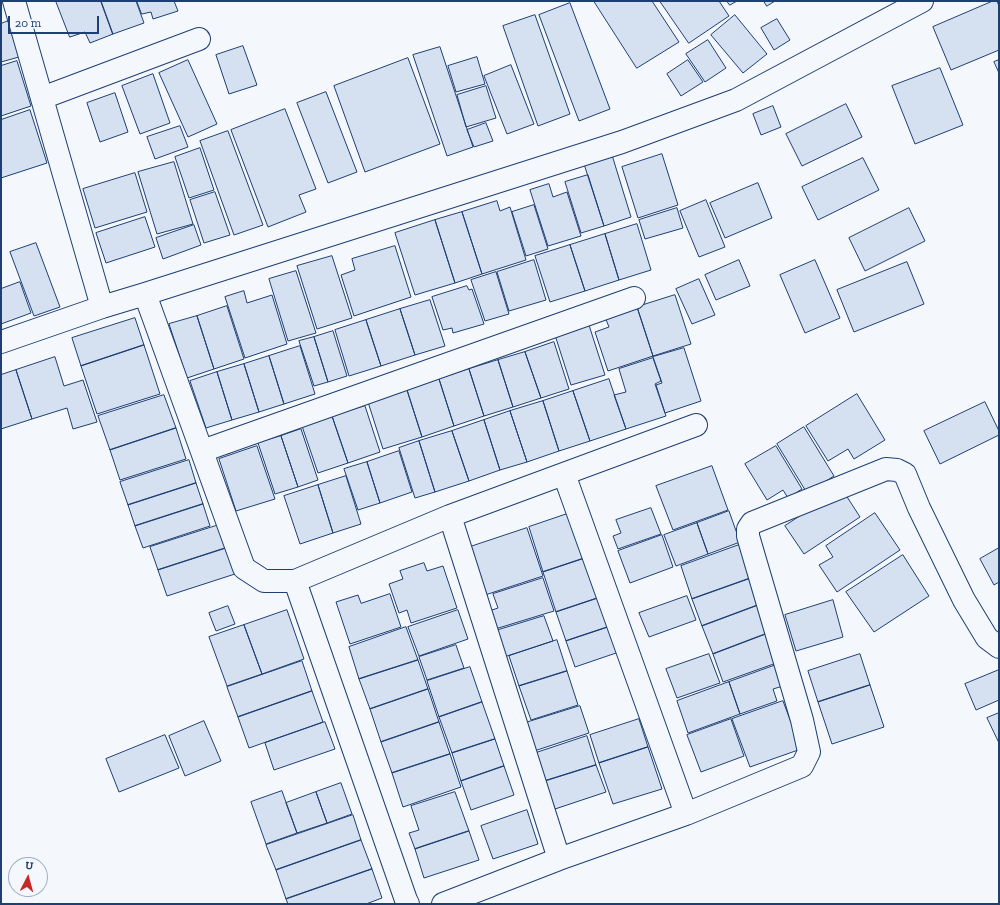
<!DOCTYPE html>
<style>
body{margin:0}
#map{position:relative;width:1000px;height:905px;overflow:hidden;background:#f4f7fb;font-family:"Zilla Slab",serif}
canvas{display:block}
.frame{position:absolute;inset:0;border:2px solid #1d3f73;pointer-events:none}
.north{position:absolute;left:8px;top:857px;width:40px;height:40px;box-sizing:border-box;background:#f4f7fb;border:1px solid #9eadc5;border-radius:50%;rotate:6deg;font-size:11px;font-weight:700;line-height:16px;text-align:center;color:#1d3f73}
.north::after{content:'';display:block;margin:auto;width:14px;height:18px;background:#c62828;clip-path:polygon(50% 0,100% 100%,50% 72%,0 100%)}
.scale{position:absolute;left:8px;top:16px;width:91px;height:18px;box-sizing:border-box;border:2px solid #1d3f73;border-top:0;padding-left:5px;font-size:12px;line-height:14px;white-space:nowrap;color:#1d3f73;-webkit-text-stroke:3px #f4f7fb;paint-order:stroke}
</style>
<div id="map">
<canvas width="1000" height="905"></canvas>
<div class="frame"></div>
<div class="north">U</div>
<div class="scale">20 m</div>
</div>
<script>
const ctx = document.querySelector('canvas').getContext('2d');
ctx.lineJoin = 'round';
function fillPath(path, color) {
  ctx.fillStyle = color;
  ctx.fill(path, 'evenodd');
}
function strokePath(path, color, width, dash) {
  ctx.strokeStyle = color;
  ctx.lineWidth = width;
  ctx.lineCap = dash ? 'butt' : 'round';
  ctx.setLineDash(dash || []);
  ctx.stroke(path);
}
const building = new Path2D(`
 M56,1h45l12,33 -23,9 -5,-11 -15,5z
 M101,1h35l8,22 -31,11z
 M137,1h37l4,10 -25,8 -2,-7 -9,2z
 M594,1h58l27,41 -42,26z
 M660,1h59l10,15 -40,27z
 M727,1h10l-7,4z
 M764,1h11l-8,5z
 M993,1h4l2,5v44l-48,20 -18,-43z
 M570,3l40,106 -31,12 -40,-106z
 M535,15l35,99 -32,12 -35,-100z
 M735,15l32,39 -24,19 -32,-38z
 M777,19l13,21 -16,10 -13,-22z
 M8,21l11,36 -18,5v-38z
 M708,40l18,28 -21,14 -19,-28z
 M243,46l14,39 -28,9 -13,-39z
 M440,47l33,100 -26,9 -34,-101z
 M477,57l8,27 -29,8 -8,-26z
 M408,58l32,86 -75,28 -31,-86z
 M188,60l29,64 -29,13 -29,-64z
 M688,60l15,22 -22,14 -14,-22z
 M999,60v13l-5,-11z
 M17,61l14,45 -30,10v-50z
 M511,65l23,59 -27,10 -23,-58z
 M940,68l23,57 -48,19 -23,-58z
 M153,74l17,49 -30,11 -18,-48z
 M486,86l10,32 -30,9 -9,-32z
 M326,92l31,80 -29,11 -31,-80z
 M115,93l13,39 -28,10 -13,-39z
 M846,104l16,33 -60,29 -16,-32z
 M773,106l8,21 -20,8 -8,-21z
 M285,109l31,80 -17,6 7,17 -38,15 -37,-97z
 M30,110l17,53 -46,15v-58z
 M486,123l7,18 -19,6 -7,-17z
 M180,126l8,21 -33,12 -8,-22z
 M228,131l35,94 -29,10 -34,-94z
 M200,148l14,42 -25,8 -14,-41z
 M662,154l16,51 -40,13 -16,-51z
 M612,155l19,62 -27,9 -20,-62z
 M863,158l16,32 -61,30 -16,-33z
 M174,162l19,62 -36,10 -19,-62z
 M135,173l12,39 -52,16 -12,-39z
 M588,175l16,51 -23,7 -16,-51z
 M758,183l14,35 -47,20 -15,-35z
 M549,184l4,13 14,-5 14,44 -33,10 -18,-56z
 M215,192l15,43 -26,8 -14,-43z
 M706,200l19,47 -26,10 -19,-46z
 M497,201l3,10 10,-4 16,53 -44,14 -20,-62z
 M534,205l14,44 -22,7 -14,-44z
 M677,208l6,20 -38,11 -6,-19z
 M909,208l16,33 -60,30 -16,-33z
 M462,212l20,62 -27,9 -20,-63z
 M145,217l10,30 -49,16 -10,-30z
 M435,220l20,63 -40,12 -20,-62z
 M637,224l14,46 -32,10 -14,-46z
 M194,225l7,20 -38,14 -7,-21z
 M605,234l14,46 -34,11 -15,-46z
 M36,243l24,64 -26,9 -24,-64z
 M570,245l15,46 -35,11 -15,-46z
 M395,246l16,51 -57,19 -13,-41 14,-5 -3,-11z
 M332,256l20,62 -35,11 -20,-63z
 M534,260l12,40 -37,11 -12,-39z
 M739,260l11,26 -34,14 -11,-25z
 M815,260l25,58 -35,15 -25,-58z
 M907,262l17,42 -70,28 -17,-42z
 M296,271l20,62 -28,8 -19,-62z
 M496,272l13,42 -24,7 -14,-41z
 M699,279l16,36 -23,9 -16,-35z
 M20,282l11,31 -30,11v-35z
 M467,286l2,4 3,-1 12,35 -31,9 -1,-5 -9,2 -11,-33z
 M244,291l3,12 25,-8 15,49 -42,14 -20,-61z
 M675,295l16,49 -38,12 -16,-49z
 M430,300l15,46 -30,9 -15,-46z
 M227,306l17,53 -30,10 -17,-53z
 M637,307l16,49 -45,15 -13,-39 14,-5 -4,-10z
 M400,309l15,46 -34,11 -15,-46z
 M197,316l17,53 -27,9 -18,-54z
 M135,318l9,27 -63,21 -9,-28z
 M366,320l15,46 -32,10 -14,-46z
 M588,322l17,53 -34,10 -17,-53z
 M333,331l14,45 -19,6 -14,-45z
 M314,337l14,45 -14,4 -15,-45z
 M554,342l15,47 -28,9 -16,-46z
 M144,345l16,49 -63,20 -16,-48z
 M300,346l15,48 -31,10 -15,-48z
 M684,348l17,53 -36,12 -9,-28 6,-2 -9,-26z
 M525,352l16,46 -28,9 -15,-47z
 M269,356l15,48 -25,8 -15,-48z
 M55,357l9,29 19,-6 14,42 -24,7 -6,-21 -35,11 -16,-49z
 M653,358l8,23 -6,3 11,32 -40,13 -12,-34 12,-3 -7,-23z
 M498,360l15,47 -29,9 -15,-47z
 M244,364l15,48 -27,8 -15,-48z
 M469,369l15,47 -30,10 -15,-47z
 M16,370l16,49 -31,10v-54z
 M217,372l15,48 -26,8 -16,-47z
 M439,379l15,47 -32,11 -15,-47z
 M609,379l17,50 -36,12 -17,-50z
 M407,390l15,47 -39,12 -15,-47z
 M573,391l17,50 -31,10 -16,-50z
 M857,394l28,46 -31,19 -6,-10 -20,12 -22,-35z
 M164,395l12,33 -66,22 -12,-34z
 M543,401l16,50 -32,11 -17,-51z
 M985,402l14,29v4l-59,29 -16,-33z
 M365,406l15,46 -32,11 -16,-47z
 M510,411l17,51 -27,8 -16,-50z
 M332,416l16,47 -30,10 -16,-47z
 M484,420l16,50 -31,11 -17,-50z
 M804,427l30,49 -27,17 -30,-49z
 M176,428l10,31 -66,21 -10,-30z
 M301,429l17,51 -20,7 -17,-51z
 M452,431l17,50 -34,11 -16,-51z
 M281,436l17,51 -23,7 -17,-51z
 M419,441l16,51 -20,6 -16,-50z
 M257,446l18,53 -39,12 -17,-52z
 M776,446l26,43 -14,9 -5,-8 -16,10 -22,-36z
 M399,451l13,41 -32,11 -13,-41z
 M189,460l7,23 -68,22 -8,-23z
 M367,462l13,41 -22,7 -14,-41z
 M712,466l16,44 -55,20 -17,-44z
 M346,476l15,48 -28,9 -15,-48z
 M196,483l7,21 -68,22 -7,-21z
 M318,485l15,48 -33,11 -16,-48z
 M842,489l18,28 -56,37 -19,-28z
 M203,504l7,22 -67,22 -8,-22z
 M651,508l10,26 -43,15 -5,-13 8,-3 -5,-13z
 M729,511l11,31 -32,12 -11,-31z
 M573,512l15,45 -45,15 -14,-45z
 M875,513l25,37 -63,42 -18,-27 14,-8 -7,-11z
 M697,523l11,31 -32,12 -12,-31z
 M222,524l7,23 -71,23 -8,-23z
 M527,528l16,48 -61,20 -15,-48z
 M662,535l11,32 -43,16 -12,-32z
 M739,545l12,33 -59,21 -11,-33z
 M229,547l9,26 -71,23 -9,-26z
 M999,548v34l-5,3 -14,-26z
 M903,555l26,41 -55,36 -28,-40z
 M588,557l13,40 -45,15 -13,-40z
 M424,563l3,8 16,-5 14,42 -46,15 -4,-13 -8,3 -10,-29 14,-5 -3,-8z
 M543,578l11,33 -62,19 -6,-18 12,-4 -5,-14z
 M751,578l10,26 -59,22 -10,-27z
 M390,594l11,33 -51,17 -14,-42 22,-7 3,8z
 M687,596l9,24 -47,17 -10,-24z
 M601,597l10,29 -45,15 -10,-29z
 M833,600l10,37 -47,14 -11,-36z
 M761,604l10,28 -58,22 -11,-28z
 M228,606l7,18 -19,7 -7,-18z
 M287,610l17,49 -42,15 -18,-49z
 M458,610l10,29 -49,17 -11,-29z
 M544,616l9,25 -52,17 -9,-26z
 M244,625l18,49 -35,12 -18,-49z
 M611,626l8,26 -44,15 -9,-26z
 M406,627l12,33 -59,19 -10,-32z
 M771,632l11,29 -59,21 -10,-28z
 M557,640l10,31 -48,15 -10,-30z
 M456,645l8,23 -37,12 -8,-23z
 M709,654l11,29 -43,15 -11,-29z
 M860,654l10,31 -52,17 -10,-31z
 M418,660l10,29 -58,20 -11,-30z
 M302,661l10,30 -74,26 -11,-30z
 M776,665l7,21 -10,3 4,12 -37,13 -11,-32z
 M470,667l12,35 -43,15 -12,-36z
 M999,670v30l-23,10 -11,-26z
 M567,671l11,34 -47,15 -12,-34z
 M729,682l11,32 -52,19 -11,-32z
 M870,685l14,42 -52,17 -14,-42z
 M428,689l11,33 -58,20 -11,-33z
 M312,691l11,31 -74,26 -11,-31z
 M783,701l18,48 -51,18 -18,-48z
 M482,702l13,37 -43,14 -13,-36z
 M580,706l9,27 -58,19 -9,-28z
 M999,713v30l-12,-25z
 M639,719l9,28 -49,16 -9,-28z
 M731,719l13,37 -43,16 -14,-37z
 M204,721l17,40 -36,15 -16,-40z
 M325,722l10,27 -61,21 -9,-27z
 M439,722l11,32 -58,19 -11,-31z
 M165,735l14,33 -60,24 -13,-33z
 M587,736l9,29 -51,16 -9,-28z
 M495,739l9,27 -43,15 -9,-28z
 M648,747l14,42 -49,15 -14,-41z
 M450,754l11,33 -58,20 -11,-34z
 M596,765l10,27 -51,17 -10,-28z
 M504,766l10,29 -43,15 -10,-29z
 M341,783l11,31 -25,9 -11,-31z
 M282,791l15,42 -31,11 -15,-42z
 M316,792l11,31 -30,10 -11,-30z
 M455,792l14,39 -54,18 -6,-16 10,-3 -8,-24z
 M527,810l11,34 -45,15 -12,-33z
 M353,815l8,25 -85,30 -10,-25z
 M469,831l10,29 -55,18 -9,-29z
 M361,840l11,29 -86,30 -10,-29z
 M372,869l10,29 -16,6h-78l-2,-5z`);
const minor = new Path2D(`
 M14,1l88,306
 M42,98l157,-59
 M145,294l99,274 20,13h31l155,-65 246,-91
 M1,342l101,-35 43,-13 477,-152 114,-42 186,-99
 M202,451l432,-153
 M564,474l122,340
 M450,516l109,343
 M295,581l111,319 2,4
 M443,904l116,-45 127,-45 116,-48 7,-14 -7,-32 -54,-184v-7l4,-6 134,-54 11,1 8,4 14,34 45,92 23,38 12,9`);
fillPath(building, '#d5e0f0');
strokePath(building, '#1d3f73', 1);
strokePath(minor, '#1d3f73', 24);
strokePath(minor, '#f4f7fb', 22);
</script>
